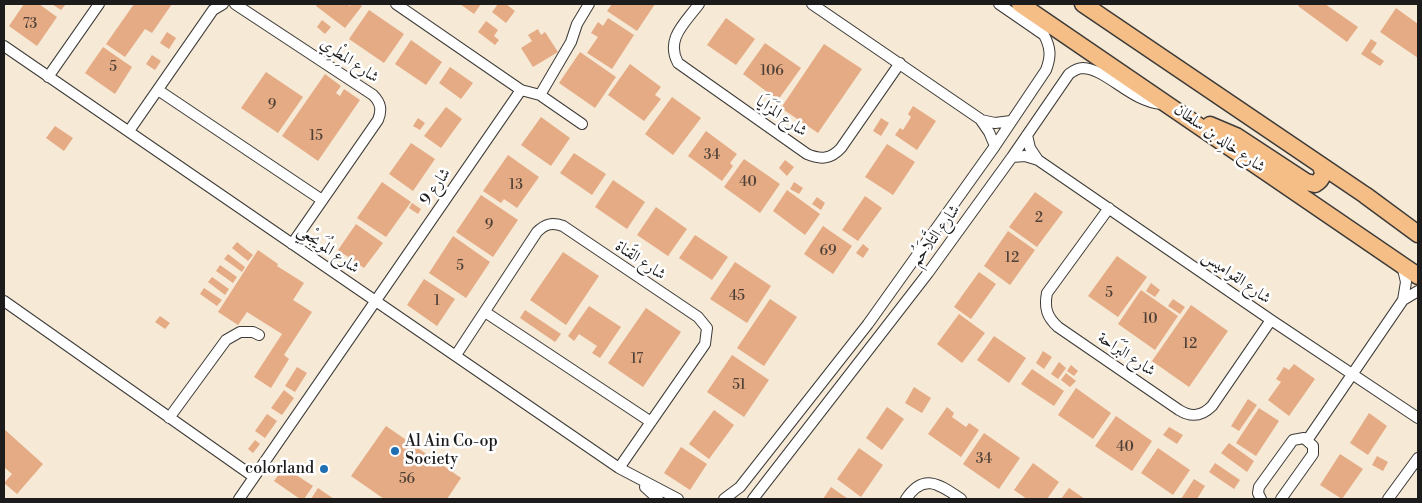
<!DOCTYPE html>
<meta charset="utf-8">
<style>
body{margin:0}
#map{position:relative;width:1422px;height:503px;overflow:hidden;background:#f6e9d5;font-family:"Libre Bodoni",serif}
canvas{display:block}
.frame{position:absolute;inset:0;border:5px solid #1c1c1c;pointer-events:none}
</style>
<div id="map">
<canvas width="1422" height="503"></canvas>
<div class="frame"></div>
</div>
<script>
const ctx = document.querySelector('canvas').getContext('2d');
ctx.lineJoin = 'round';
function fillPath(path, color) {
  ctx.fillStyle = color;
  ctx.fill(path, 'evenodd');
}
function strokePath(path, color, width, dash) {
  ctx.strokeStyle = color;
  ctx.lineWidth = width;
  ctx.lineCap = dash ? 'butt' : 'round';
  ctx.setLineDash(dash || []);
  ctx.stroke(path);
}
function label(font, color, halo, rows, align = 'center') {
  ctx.font = font + ' "Libre Bodoni",Amiri,serif';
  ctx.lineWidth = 5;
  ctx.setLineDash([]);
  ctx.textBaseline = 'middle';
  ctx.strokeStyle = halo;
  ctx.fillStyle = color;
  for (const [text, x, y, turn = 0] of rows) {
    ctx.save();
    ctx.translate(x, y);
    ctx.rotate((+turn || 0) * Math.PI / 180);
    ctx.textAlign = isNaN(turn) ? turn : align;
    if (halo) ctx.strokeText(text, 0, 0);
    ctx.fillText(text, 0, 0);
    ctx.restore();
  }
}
const building = new Path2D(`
 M24,4h15l18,13 -20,29 -28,-20z
 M52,4h14l-5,6z
 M134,4h38l-20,29 -7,-4 -20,28 -19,-13z
 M317,4h30l3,2 1,-2h8l3,2 -17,22 -29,-22z
 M460,4h21l-7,10z
 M498,4h8l9,7 -9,12 -14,-11z
 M612,4h43l-18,27 -30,-20z
 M1300,4h25l33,23 -11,15 -49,-36z
 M1396,8l22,16v34l-38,-26z
 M369,10l35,24 -20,29 -35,-24z
 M608,18l26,17 -22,34 -25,-16 11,-16 -7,-4 7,-11 5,4z
 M726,18l29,21 -19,26 -29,-20z
 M322,20l9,7 -6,7 -8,-7z
 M486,21l12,9 -4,6 5,4 -4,5 -17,-13z
 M538,29l3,6 4,-3 13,20 -25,15 -12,-19 11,-7 -4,-6z
 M167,32l9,6 -7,11 -9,-6z
 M1371,39l6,4 -6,9 13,9 -4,5 -19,-12z
 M411,40l31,22 -16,23 -31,-21z
 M765,43l36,25 -23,32 -35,-26z
 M824,44l38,25 -44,64 -37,-25z
 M103,47l29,20 -17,27 -30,-21z
 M580,52l36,25 -21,31 -36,-25z
 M152,55l9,6 -6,9 -9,-6z
 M630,64l31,23 -6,8 6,4 -17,22 -36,-26z
 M450,67l23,16 -12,16 -22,-16z
 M266,72l37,25 -25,36 -37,-25z
 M325,74l16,12 -5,7 4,3 4,-7 16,11 -42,61 -36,-25z
 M672,97l29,21 -28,37 -28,-21z
 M913,106l23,15 -19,29 -22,-15 5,-7 3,2 8,-13 -3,-3z
 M446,107l16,12 -21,29 -17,-12z
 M541,117l29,21 -19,28 -30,-21z
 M418,118l7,5 -5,7 -7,-4z
 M881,118l8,5 -8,13 -8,-5z
 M55,126l18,12 -9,13 -18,-13z
 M706,131l31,23 -7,9 3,3 -11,15 -34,-25z
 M411,143l24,16 -22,32 -24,-17z
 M887,144l28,18 -22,33 -28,-18z
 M574,153l32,21 -14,21 -32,-22z
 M508,155l31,22 -22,31 -13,-9 -3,4 -18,-12z
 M744,159l36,25 -20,29 -36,-26z
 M785,160l9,7 -7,9 -8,-8z
 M613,180l32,22 -18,27 -32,-22z
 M382,182l29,20 -25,35 -29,-19z
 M794,182l9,6 -4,6 -9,-5z
 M787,190l33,24 -15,21 -32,-24z
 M1035,192l28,20 -26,35 -28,-20z
 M481,195l37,25 -25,37 -37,-25z
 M865,196l17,12 -24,33 -16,-11z
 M817,197l8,6 -4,7 -9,-6z
 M412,203l9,6 -3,5 -9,-6z
 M656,207l31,22 -19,27 -31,-21z
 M356,224l27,19 -19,25 -26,-18z
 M823,226l29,20 -19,28 -29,-20z
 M1008,231l27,19 -25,35 -26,-19z
 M695,235l33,22 -16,23 -33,-22z
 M453,236l37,26 -24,36 -37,-25z
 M237,242l16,13 -5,6 -16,-13z
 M863,244l6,5 -6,9 -7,-5z
 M258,250l20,14 -1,2 27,17 -11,17 19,12 -28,43 5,4 -18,29 -17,-11 28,-43 -35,-22 -9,13 -20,-13z
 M563,252l36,24 -33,49 -36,-25z
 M228,254l17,13 -3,5 -18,-13z
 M1117,256l30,21 -29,40 -30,-21z
 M735,262l36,24 -24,37 -37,-24z
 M220,265l17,12 -4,6 -17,-12z
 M979,272l17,12 -25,35 -17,-12z
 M212,277l17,12 -4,6 -17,-13z
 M424,279l31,20 -18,27 -30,-21z
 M1151,283l9,7 -5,7 -9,-6z
 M204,288l18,12 -5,6 -17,-12z
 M1141,290l37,26 -23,34 -37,-26z
 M770,299l27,18 -33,49 -27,-18z
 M1173,299l12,8 -5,7 -12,-8z
 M1191,305l37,26 -39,56 -37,-26z
 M589,306l32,21 -21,31 -8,-5 5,-7 -18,-12 -5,7 -6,-5z
 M646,308l35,24 -38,55 -35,-24z
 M525,310l36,24 -6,8 -35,-24z
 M959,314l26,19 -23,30 -25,-19z
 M160,316l10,7 -5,6 -10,-7z
 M994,336l32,22 -17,25 -32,-23z
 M1043,351l9,6 -8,12 -8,-6z
 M732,355l37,25 -25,37 -37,-25z
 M1059,362l7,6 -8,11 -7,-5z
 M1294,364l21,15 -26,37 -21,-16 13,-18 -5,-3 8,-12 5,3z
 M1071,365l7,6 -4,5 -7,-5z
 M297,367l10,6 -12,19 -10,-6z
 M1032,369l32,22 -10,15 -33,-22z
 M1066,373l10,8 -6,6 -9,-7z
 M914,387l17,11 -9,15 -17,-10z
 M1076,388l35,25 -18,26 -35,-24z
 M284,390l10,8 -12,17 -11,-7z
 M1248,399l9,6 -18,26 -8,-5z
 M887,407l17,12 -22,31 -16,-12z
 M947,407l7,6 -2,4 14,10 3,-4 10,7 -18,27 -33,-23z
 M1259,408l20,13 -23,35 -20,-13z
 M714,410l20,15 -25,34 -20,-15z
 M1369,413l18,13 -19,29 -18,-12z
 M267,414l10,7 -12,17 -10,-7z
 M1116,416l36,25 -20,30 -37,-25z
 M386,426l75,52 -14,21h-63l-33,-23z
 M1169,427l14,8 -6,9 -14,-9z
 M4,429l39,35 -26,30 -13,-11 8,-9 -8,-7z
 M984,433l36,25 -21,31 -36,-25z
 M255,440l5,4 -7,9 -5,-4z
 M1229,443l25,18 -7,11 -26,-19z
 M681,447l26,17 -17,26 -26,-17z
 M859,448l24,17 -22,32 -24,-18z
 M1158,448l32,22 -17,25 -32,-22z
 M1340,454l23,15 -21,30 -22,-14z
 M1377,456l11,6 -5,9 -11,-6z
 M1033,463l26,19 -12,17h-20l-13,-9z
 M1215,463l25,17 -6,9 -25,-17z
 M284,467l29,19 -9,13h-4l-26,-18z
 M1194,479l11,7 -8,13h-16z
 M831,487l17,12h-25z
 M318,488l16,11h-23z
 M1069,488l16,11h-24z`);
const minor = new Path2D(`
 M235,4l138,91c8,8 9,15 5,25l-86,124
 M396,4l125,86 19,5 42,29
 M699,4c-14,19 -34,35 -21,59l129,91c14,6 24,5 34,-6l59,-85
 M812,4l168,115 9,13 6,14
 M4,46l615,422 59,31
 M48,77l51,-73
 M158,90l164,110
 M540,95l31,-53 6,-18 12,-20
 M981,120l14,3 16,-2
 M129,131l84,-121 10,-6
 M1027,135l3,13 8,12
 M1012,157l13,-1 13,4 233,160 147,98
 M1109,208l-62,85c-3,15 0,24 11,34l121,83c13,8 23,6 33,-4l59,-86
 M1403,300l15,-9
 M4,301l250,176
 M485,312l166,110
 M456,355l81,-123c8,-8 15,-10 26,-6l135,91 9,11 -2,16 -86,124
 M169,418l57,-78 14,-8h13l6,3
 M1308,439l95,-139 3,-18 -4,-17
 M645,487l13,12
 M239,499l282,-409
 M724,499l16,-12 128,-163 127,-178 51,-76c5,-13 5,-22 -2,-35l-45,-31
 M753,499l175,-226 84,-116 57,-83c4,-3 9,-6 14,-6 24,1 48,34 79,36
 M906,499c18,-27 34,-14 55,0
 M1261,499l-3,-6 1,-6 34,-47 11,-2 9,8v8l-32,45
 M1388,499l30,-41`);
const primary = new Path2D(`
 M1020,4l398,272
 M1083,4l282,191 53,39
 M1210,125l26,11 70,46 9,2c8,-5 10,-11 5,-19`);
const markers = [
 [395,451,5,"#1f6fb2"],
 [324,469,5,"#1f6fb2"]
];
const numberNames = [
 ["73",30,25],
 ["5",113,68],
 ["106",772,72],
 ["9",272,106],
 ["15",316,137],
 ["34",712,156],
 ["40",748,183],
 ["13",516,186],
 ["2",1039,219],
 ["9",489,226],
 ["69",828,252],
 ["12",1012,259],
 ["5",460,267],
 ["5",1109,294],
 ["45",737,297],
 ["1",437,302],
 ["10",1150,320],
 ["12",1190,345],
 ["17",637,360],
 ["51",739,386],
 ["40",1125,448],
 ["34",984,460],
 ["56",407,480]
];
const streetNames = [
 ["شارع المِطْرِي",349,61,34],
 ["شارع المَزَايَا",781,117,35],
 ["شارع خالِد بن سلطان",1219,139,35],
 ["شارع 9",436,187,-55],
 ["شارع التَّلاَحُم",936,236,-54],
 ["شارع المُوَيجْعِي",328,250,35],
 ["شارع القَناة",640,261,34],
 ["شارع القواميس",1236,278,35],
 ["شارع البَرَاحة",1126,355,34]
];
const poiNames = [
 ["Al Ain Co-op",405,442],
 ["Society",405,460],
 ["colorland",314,469,"right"]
];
fillPath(building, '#e5ab85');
strokePath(minor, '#3d3b38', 12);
strokePath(primary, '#3d3b38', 19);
strokePath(minor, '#fff', 10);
strokePath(primary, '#f6be87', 16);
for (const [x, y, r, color] of markers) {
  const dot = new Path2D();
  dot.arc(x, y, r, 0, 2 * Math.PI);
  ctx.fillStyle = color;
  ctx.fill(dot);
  strokePath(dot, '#fff', 2);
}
label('14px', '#4e4036', null, numberNames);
label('16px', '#1c1c1c', '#fff', streetNames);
label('16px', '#1c1c1c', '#fff', poiNames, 'left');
</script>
